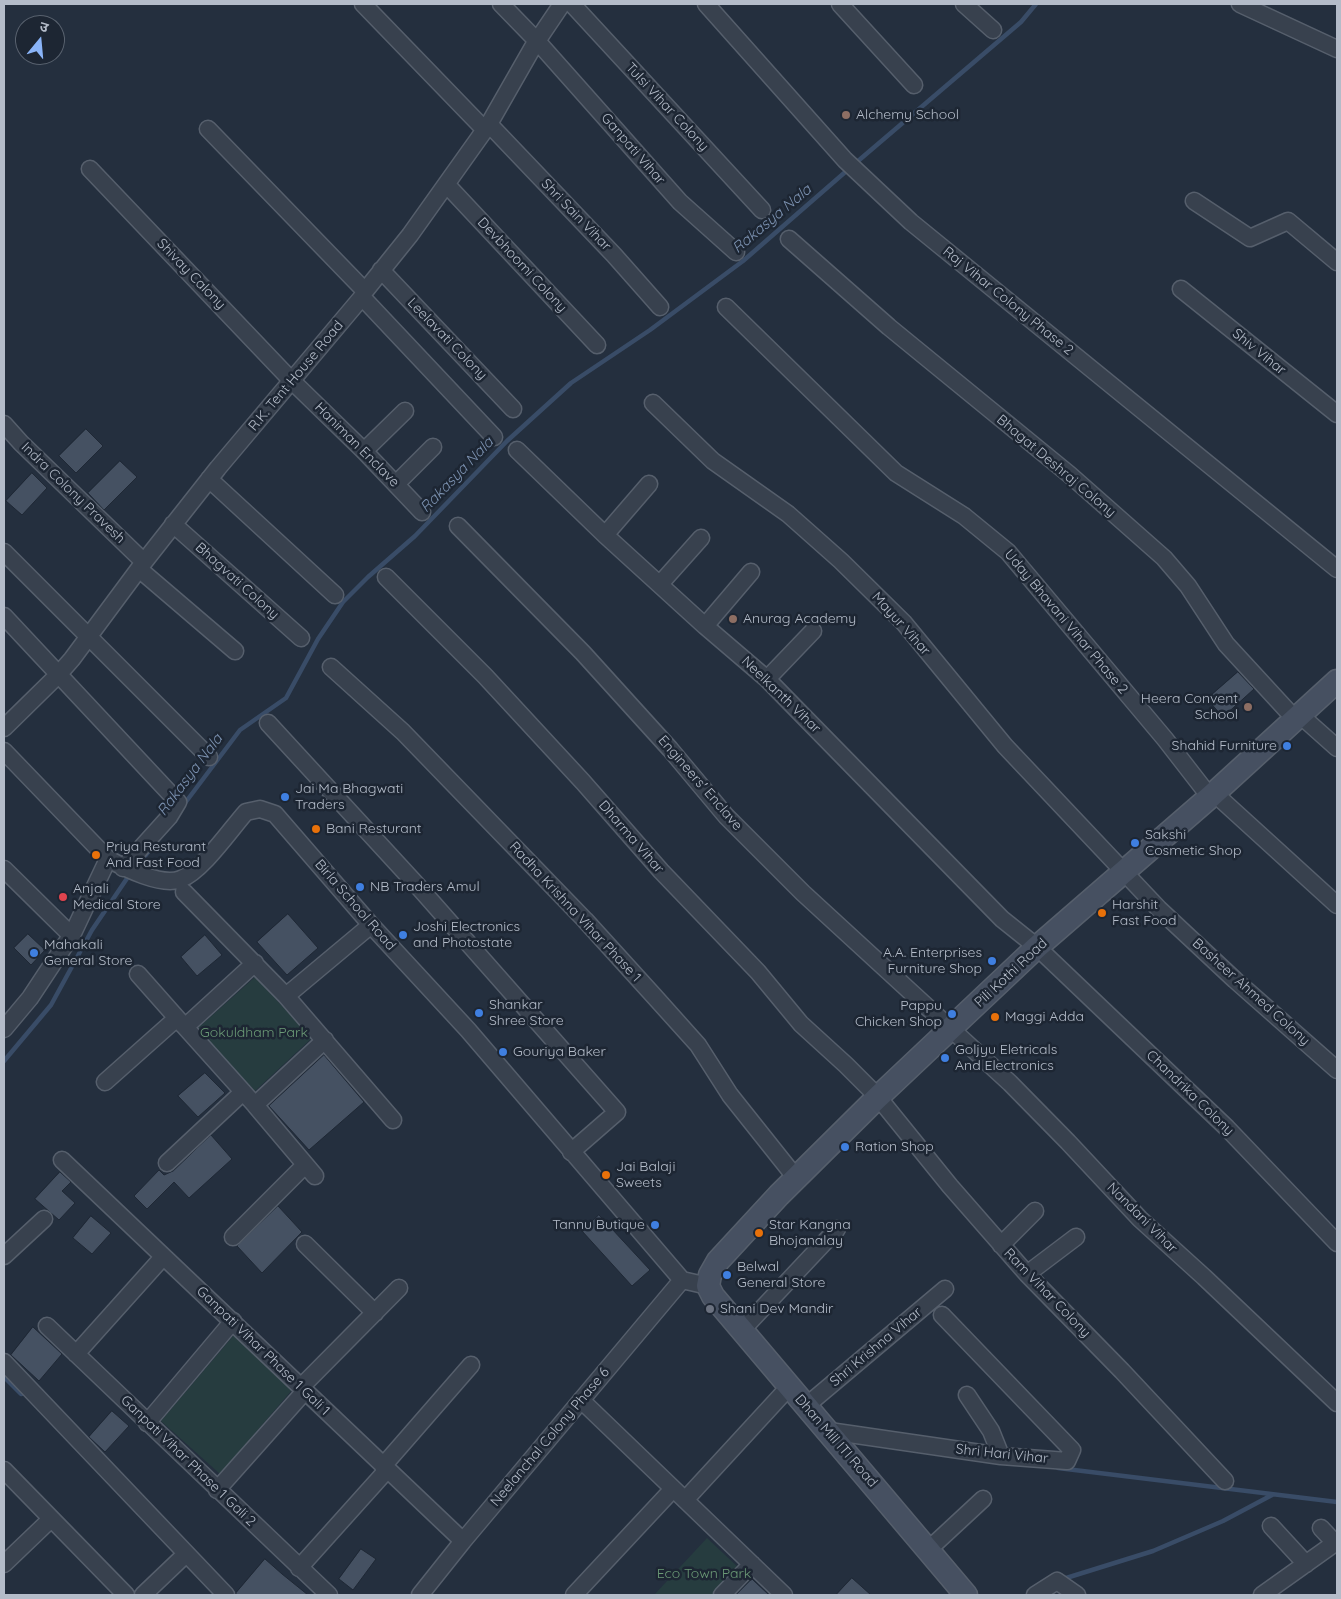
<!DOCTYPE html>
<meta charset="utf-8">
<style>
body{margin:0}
#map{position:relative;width:1341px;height:1599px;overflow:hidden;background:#242f3e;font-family:Quicksand,"Noto Sans Devanagari",sans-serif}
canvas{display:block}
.frame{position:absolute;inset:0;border:5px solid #b4bcc9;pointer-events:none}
.north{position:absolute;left:15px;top:15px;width:50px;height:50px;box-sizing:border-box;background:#1d2633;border:1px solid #59626f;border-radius:50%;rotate:17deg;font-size:14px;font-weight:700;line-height:20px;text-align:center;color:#b4bcc9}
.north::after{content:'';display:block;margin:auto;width:18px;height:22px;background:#8ab4f8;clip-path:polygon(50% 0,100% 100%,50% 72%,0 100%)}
</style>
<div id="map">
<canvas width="1341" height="1599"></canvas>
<div class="frame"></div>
<div class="north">उ</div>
</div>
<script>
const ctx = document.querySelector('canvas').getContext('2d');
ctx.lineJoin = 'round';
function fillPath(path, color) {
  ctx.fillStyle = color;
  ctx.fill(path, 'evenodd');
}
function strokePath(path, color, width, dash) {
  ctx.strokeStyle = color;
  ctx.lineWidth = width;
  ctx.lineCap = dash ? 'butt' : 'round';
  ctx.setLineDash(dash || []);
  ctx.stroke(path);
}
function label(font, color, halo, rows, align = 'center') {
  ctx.font = font + ' Quicksand,sans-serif';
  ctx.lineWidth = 5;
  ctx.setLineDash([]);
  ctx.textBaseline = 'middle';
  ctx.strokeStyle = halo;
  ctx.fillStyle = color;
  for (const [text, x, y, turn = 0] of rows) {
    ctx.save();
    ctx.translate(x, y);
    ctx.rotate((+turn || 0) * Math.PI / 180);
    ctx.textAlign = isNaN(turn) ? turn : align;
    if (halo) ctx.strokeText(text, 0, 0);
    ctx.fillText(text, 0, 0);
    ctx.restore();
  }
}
const green = new Path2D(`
 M255,977l57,61 -57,53 -58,-62z
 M234,1335l58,55 -72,84 -59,-53z
 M707,1538l32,30 -26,27h-59z`);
const stream = new Path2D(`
 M182,807l58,-77 46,-32 32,-59 25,-37 25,-25 47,-41 92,-95 64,-58 79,-53 93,-69 108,-94 170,-145 15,-18
 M135,868l14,-17
 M4,1061l47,-56 41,-75 38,-56
 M4,1377l17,17 4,-1
 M1058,1468l279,34
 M1063,1579l90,-28 70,-30 49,-26`);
const building = new Path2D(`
 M86,429l17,17 -27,27 -17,-17z
 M120,461l17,16 -33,33 -16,-17z
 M32,473l15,15 -25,27 -16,-14z
 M1238,672l16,17 -31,28 -16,-18z
 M288,914l30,34 -31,27 -30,-33z
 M28,934l17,16 -14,15 -17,-17z
 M205,935l17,20 -25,21 -16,-19z
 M324,1055l40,47 -55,48 -40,-44z
 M205,1073l20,20 -27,24 -20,-21z
 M211,1135l21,24 -43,39 -15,-16 -27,27 -13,-13 25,-26 5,5 9,-4z
 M60,1172l11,10 -9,9 13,12 -16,17 -24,-21z
 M278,1206l24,26 -40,41 -25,-27z
 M599,1215l51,55 -18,16 -50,-55z
 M91,1216l20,17 -19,21 -19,-16z
 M33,1327l29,27 -23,27 -28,-26z
 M112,1411l17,15 -24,26 -16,-15z
 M361,1549l15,10 -23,31 -14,-11z
 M265,1559l17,15 26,21h-72v-2z
 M852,1578l19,17h-35z
 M752,1579l17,16h-33z`);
const street = new Path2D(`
 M363,4l122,126
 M501,4l36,37 143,161 56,50
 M572,4l190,206
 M706,4l139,156 66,62 426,347
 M840,4l74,81
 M964,4l29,26
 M1240,4l97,45
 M489,124l125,131 46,52
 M208,129l157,162
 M90,169l201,211 73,71 58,61
 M447,185l150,160
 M1194,201l56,37 38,-17 49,41
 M789,239l100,88 181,148 94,83 24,28 38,58 69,75
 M381,270l132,139
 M1181,289l156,125
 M362,297l132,140
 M726,307l170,166 68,43 44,36 157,187 45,58
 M653,403l60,58 75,53 53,47 63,62 101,123 154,163 76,71 102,90
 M4,424l17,19 123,119
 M517,450l88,85 100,91 62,53 235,240 35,28 190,181 110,115
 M364,451l41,-40
 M209,479l126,116
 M396,484l37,-37
 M173,524l128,114
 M458,526l125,127 87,96 56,67 77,77 207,190 58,59 72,77 64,58 133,126
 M605,535l44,-51
 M4,552l205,205
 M139,569l96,82
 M386,577l99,99 98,106 78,89 97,101 43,52 45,41 32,32 72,89 77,88 95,97 103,110
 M660,584l41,-46
 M4,616l174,186 -9,15 -46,51
 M705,626l46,-54
 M331,667l72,65 182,188 69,76 44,49 32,50 66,83
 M767,679l46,-48
 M1300,715l37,33
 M268,723l148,161 201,228 -46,40
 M4,728l54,-53 14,-16 72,-97 74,-94 144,-171 3,-6 45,-56 79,-111 44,-77 29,-43
 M4,751l104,108
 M1214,793l123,112
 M4,869l68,67
 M184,892l102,104
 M371,925l-85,71 107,124
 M255,963l-70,64 70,78 70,-65
 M138,974l46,52
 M4,1029l26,-31 43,-65 35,-74c17,9 54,28 73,20 21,-8 49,-49 65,-67l14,-3 15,5 96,111 97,105 214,250 26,6
 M105,1082l72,-64
 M255,1105l60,71
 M62,1160l401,381
 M167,1163l76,-71
 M233,1237l72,-72
 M305,1244l70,69
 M1001,1245l34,-34
 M4,1256l40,-37
 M1027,1274l49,-37
 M47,1326l282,269
 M741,1331l96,-102
 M76,1354l87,-97
 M4,1362l222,233
 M301,1387l98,-99
 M967,1395l24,36 10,25
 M581,1400l203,195
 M806,1406l139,-117
 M147,1423l86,-102
 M829,1431l172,25 66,5 5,-11 -130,-135
 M383,1466l88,-101
 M4,1470l122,125
 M217,1490l88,-99
 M685,1500l104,-113
 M1271,1526l35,38
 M928,1550l55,-51
 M4,1564l47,-45
 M299,1568l88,-98
 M143,1595l43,-41
 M420,1595l43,-54 219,-261
 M574,1595l99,-106
 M722,1595l30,-31
 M1035,1595l22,-14 20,14
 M1262,1595l73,-52 -14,-15`);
const secondary = new Path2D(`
 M966,1595l-253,-299 -5,-10 2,-11 8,-14 61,-66 99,-98 159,-150 173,-150 127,-116`);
const markers = [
 [846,115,5,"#8d6e63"],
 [733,619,5,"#8d6e63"],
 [1248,707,5,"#8d6e63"],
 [1287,746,5,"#3f7fe0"],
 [285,797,5,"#3f7fe0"],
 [316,829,5,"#e8710a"],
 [1135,843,5,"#3f7fe0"],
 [96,855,5,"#e8710a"],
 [360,887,5,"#3f7fe0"],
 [63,897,5,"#e0444e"],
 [1102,913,5,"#e8710a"],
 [403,935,5,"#3f7fe0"],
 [34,953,5,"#3f7fe0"],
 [992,961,5,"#3f7fe0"],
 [479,1013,5,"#3f7fe0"],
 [952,1014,5,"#3f7fe0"],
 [995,1017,5,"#e8710a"],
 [503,1052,5,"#3f7fe0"],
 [945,1058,5,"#3f7fe0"],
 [845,1147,5,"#3f7fe0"],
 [606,1175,5,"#e8710a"],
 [655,1225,5,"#3f7fe0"],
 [759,1233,5,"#e8710a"],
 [727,1275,5,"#3f7fe0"],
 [710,1309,5,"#6b7280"]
];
const streetNames = [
 ["Tulsi Vihar Colony",667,107,47],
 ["Ganpati Vihar",633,149,49],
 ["Shri Sain Vihar",576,215,46],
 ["Devbhoomi Colony",522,265,47],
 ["Shivay Calony",191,274,46],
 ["Raj Vihar Colony Phase 2",1008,301,39],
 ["Leelavati Colony",447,339,46],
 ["Shiv Vihar",1259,352,39],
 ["R.K. Tent House Road",296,376,-50],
 ["Haniman Enclave",357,445,45],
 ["Bhagat Deshraj Colony",1056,466,40],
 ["Indra Colony Pravesh",73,493,44],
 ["Bhagvati Colony",237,581,42],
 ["Uday Bhavani Vihar Phase 2",1066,622,50],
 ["Mayur Vihar",901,624,48],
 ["Neelkanth Vihar",781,695,44],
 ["Engineers' Enclave",700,783,49],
 ["Dharma Vihar",631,837,49],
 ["Birla School Road",355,905,49],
 ["Radha Krishna Vihar Phase 1",575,912,47],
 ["Pili Kothi Road",1011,973,-43],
 ["Basheer Ahmed Colony",1251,992,42],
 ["Chandrika Colony",1190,1093,44],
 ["Nandani Vihar",1142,1218,45],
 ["Ram Vihar Colony",1047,1293,46],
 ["Shri Krishna Vihar",876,1347,-40],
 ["Ganpati Vihar Phase 1 Gali 1",263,1351,44],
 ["Neelanchal Colony Phase 6",550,1437,-50],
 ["Dhan Mill ITI Road",836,1441,49],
 ["Shri Hari Vihar",1002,1454,6],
 ["Ganpati Vihar Phase 1 Gali 2",188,1461,44]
];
const poiNames = [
 ["Alchemy School",856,115],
 ["Anurag Academy",743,619],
 ["Heera Convent",1238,699,"right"],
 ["School",1238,715,"right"],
 ["Shahid Furniture",1277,746,"right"],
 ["Jai Ma Bhagwati",295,789],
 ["Traders",295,805],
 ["Bani Resturant",326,829],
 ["Sakshi",1145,835],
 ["Cosmetic Shop",1145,851],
 ["Priya Resturant",106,847],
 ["And Fast Food",106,863],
 ["NB Traders Amul",370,887],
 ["Anjali",73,889],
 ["Medical Store",73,905],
 ["Harshit",1112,905],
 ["Fast Food",1112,921],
 ["Joshi Electronics",413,927],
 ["and Photostate",413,943],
 ["Mahakali",44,945],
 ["General Store",44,961],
 ["A.A. Enterprises",982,953,"right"],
 ["Furniture Shop",982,969,"right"],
 ["Shankar",489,1005],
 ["Shree Store",489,1021],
 ["Pappu",942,1006,"right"],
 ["Chicken Shop",942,1022,"right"],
 ["Maggi Adda",1005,1017],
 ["Goljyu Eletricals",955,1050],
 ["And Electronics",955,1066],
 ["Gouriya Baker",513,1052],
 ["Ration Shop",855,1147],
 ["Jai Balaji",616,1167],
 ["Sweets",616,1183],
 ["Tannu Butique",645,1225,"right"],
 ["Star Kangna",769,1225],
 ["Bhojanalay",769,1241],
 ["Belwal",737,1267],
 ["General Store",737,1283],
 ["Shani Dev Mandir",720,1309]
];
const parkNames = [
 ["Gokuldham Park",254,1033],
 ["Eco Town Park",704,1574]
];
const waterNames = [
 ["Rakasya Nala",772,219,-40],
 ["Rakasya Nala",457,475,-46],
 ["Rakasya Nala",190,775,-53]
];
fillPath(green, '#263c3f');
strokePath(stream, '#394c67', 4.5);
fillPath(building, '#455162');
strokePath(building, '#1f2835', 1);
strokePath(street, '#565f6c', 19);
strokePath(secondary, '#565f6c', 25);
strokePath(street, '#38414e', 16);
strokePath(secondary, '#465061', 22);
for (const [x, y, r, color] of markers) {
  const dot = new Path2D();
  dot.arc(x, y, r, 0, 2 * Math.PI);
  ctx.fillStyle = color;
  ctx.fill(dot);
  strokePath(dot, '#1d2633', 2);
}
label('14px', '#b4bcc9', '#1d2633', streetNames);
label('14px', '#b4bcc9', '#1d2633', poiNames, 'left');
label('14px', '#6b9a76', '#1d2633', parkNames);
label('italic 15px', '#7c92b1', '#1d2633', waterNames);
</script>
